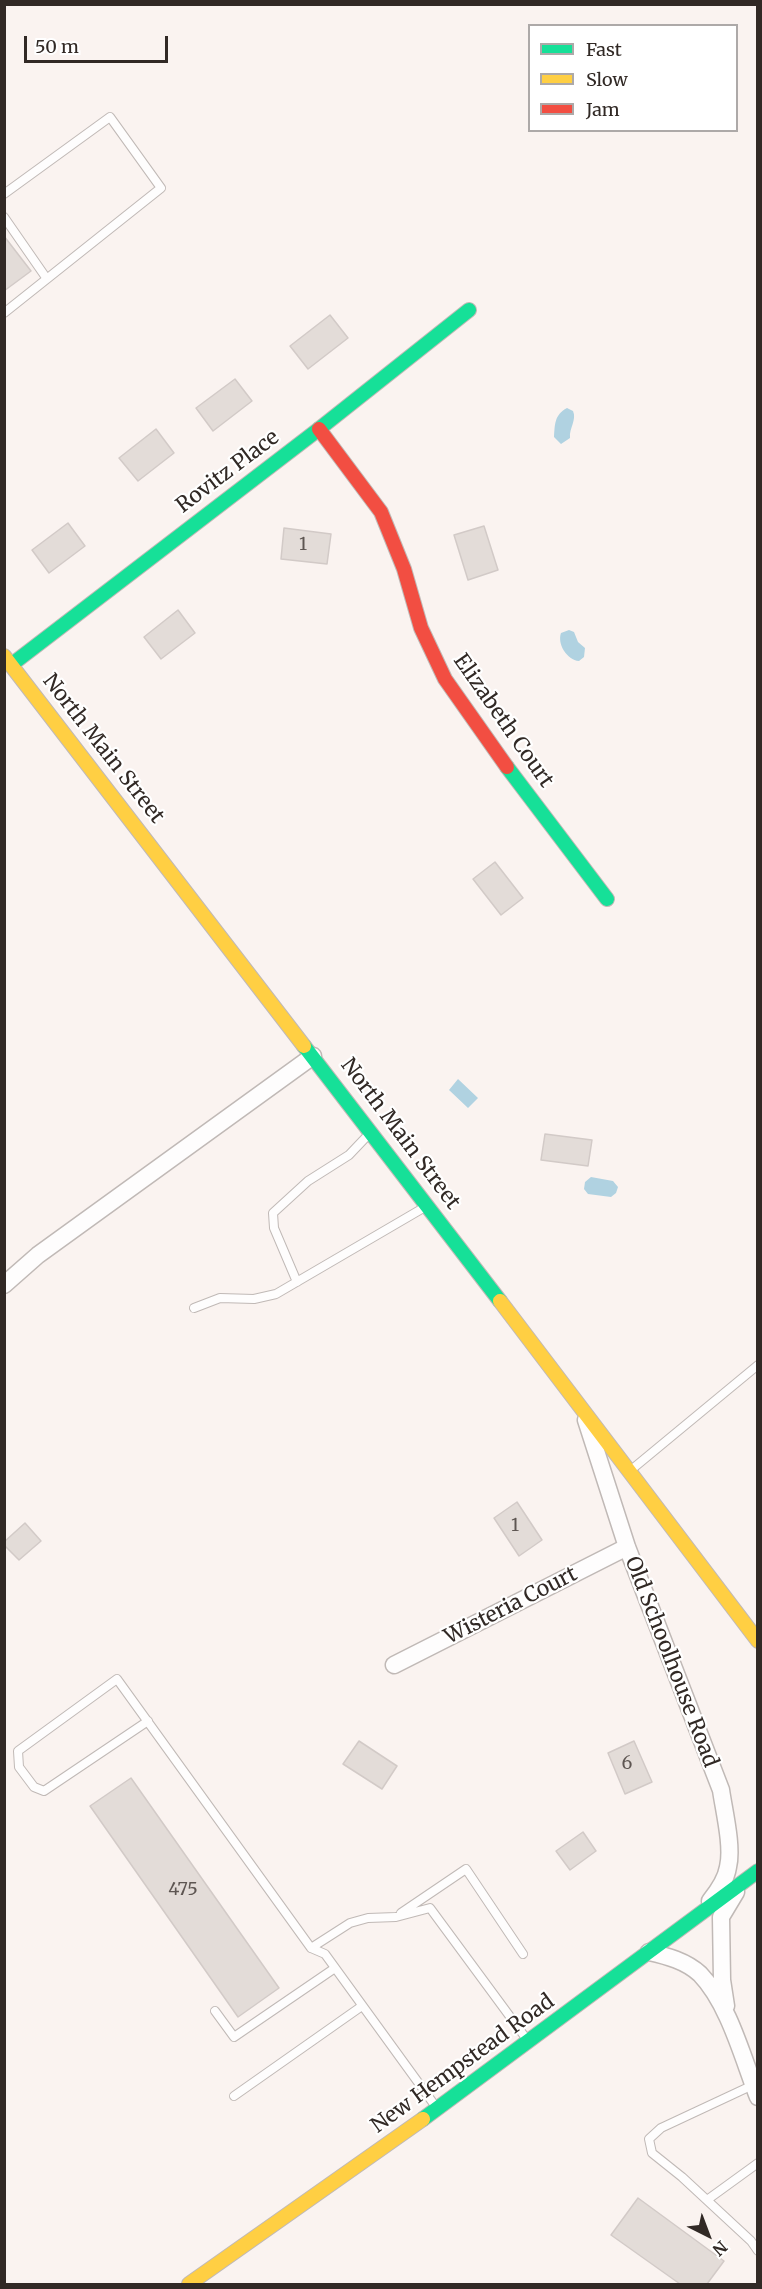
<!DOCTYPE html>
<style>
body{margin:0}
#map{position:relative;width:762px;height:2289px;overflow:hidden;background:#faf3f0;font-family:Merriweather,serif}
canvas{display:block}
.frame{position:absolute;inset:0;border:6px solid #312925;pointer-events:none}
.legend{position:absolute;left:528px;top:24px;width:210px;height:108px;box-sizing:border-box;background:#fff;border:2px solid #ada9a8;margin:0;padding:8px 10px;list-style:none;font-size:18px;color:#312925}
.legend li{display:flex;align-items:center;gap:12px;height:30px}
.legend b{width:30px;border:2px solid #ada9a8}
.north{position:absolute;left:678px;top:2205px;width:60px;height:60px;-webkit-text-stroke:4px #fff;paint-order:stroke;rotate:138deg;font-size:16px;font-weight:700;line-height:24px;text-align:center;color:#312925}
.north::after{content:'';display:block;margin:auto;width:21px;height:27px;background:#312925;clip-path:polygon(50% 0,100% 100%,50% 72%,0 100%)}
.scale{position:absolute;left:24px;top:36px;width:144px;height:27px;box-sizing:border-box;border:3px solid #312925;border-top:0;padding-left:8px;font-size:18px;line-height:21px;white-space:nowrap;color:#312925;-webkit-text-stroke:4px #fff;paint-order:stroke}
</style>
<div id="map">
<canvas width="762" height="2289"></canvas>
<div class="frame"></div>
<ul class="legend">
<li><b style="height:8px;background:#16e098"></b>Fast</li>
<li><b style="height:8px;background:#ffcf43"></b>Slow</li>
<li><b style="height:8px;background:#f24e42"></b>Jam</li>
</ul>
<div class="north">N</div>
<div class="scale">50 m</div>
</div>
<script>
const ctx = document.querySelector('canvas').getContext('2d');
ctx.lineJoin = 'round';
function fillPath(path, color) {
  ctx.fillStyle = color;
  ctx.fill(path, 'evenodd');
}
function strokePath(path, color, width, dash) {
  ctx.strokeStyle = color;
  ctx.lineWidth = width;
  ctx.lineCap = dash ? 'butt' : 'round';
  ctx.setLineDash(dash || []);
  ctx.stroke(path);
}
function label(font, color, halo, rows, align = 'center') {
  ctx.font = font + ' Merriweather,serif';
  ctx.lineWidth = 4.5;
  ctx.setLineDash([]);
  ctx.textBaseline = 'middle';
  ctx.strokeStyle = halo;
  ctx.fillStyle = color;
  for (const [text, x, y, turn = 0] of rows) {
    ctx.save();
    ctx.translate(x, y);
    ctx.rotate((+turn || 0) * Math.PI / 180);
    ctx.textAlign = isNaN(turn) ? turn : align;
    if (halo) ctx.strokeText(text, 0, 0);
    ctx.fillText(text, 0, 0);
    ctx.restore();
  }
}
const water = new Path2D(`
 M567,408l6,3c4,9 -4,17 -3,27l-9,6 -7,-7c1,-12 0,-22 13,-29z
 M569,630l5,2 4,10 7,6 -1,9 -5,4c-12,-1 -22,-17 -18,-28z
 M458,1079l20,19 -10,10 -19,-18z
 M591,1177l22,4 5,6 -2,6 -5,4 -23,-3 -4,-5 1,-7z`);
const building = new Path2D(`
 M4,236l27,35 -27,20z
 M330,315l18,23 -40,31 -18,-23z
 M235,379l17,22 -39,30 -17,-23z
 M156,429l18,24 -36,28 -19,-23z
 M68,523l17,23 -36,27 -17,-23z
 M484,526l14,44 -30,10 -14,-45z
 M284,528l47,6 -4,30 -46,-5z
 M178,610l17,23 -34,26 -17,-22z
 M495,862l28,36 -22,17 -28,-36z
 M545,1134l47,6 -4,26 -47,-6z
 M517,1502l25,38 -23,16 -25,-38z
 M25,1523l16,18 -22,19 -15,-15v-3z
 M359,1741l38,25 -15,23 -39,-25z
 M634,1741l18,41 -27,12 -17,-41z
 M131,1778l148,210 -41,29 -148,-211z
 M583,1832l13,19 -26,19 -14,-19z
 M638,2198l86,63 -17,23h-27l-69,-49z`);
const lane = new Path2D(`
 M4,194l106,-77 51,71 -157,125
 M4,217l43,62
 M297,1282l-23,-54 -1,-15 35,-32 41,-26 20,-21
 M194,1308l26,-10 34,1 22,-5 149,-87
 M631,1470l127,-105
 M148,1721l-104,70 -10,-4 -15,-20 -1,-16 99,-72 194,269 14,6 111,153
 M401,1913l65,-44 57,85
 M311,1948l39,-25 18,-5 28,-1 34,-9 98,133
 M215,2011l19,26 101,-69
 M753,2085l-92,43 -12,11 3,14 30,24 69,64 7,10
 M234,2096l128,-90
 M707,2200l51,-37`);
const street = new Path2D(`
 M4,1285l34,-30 275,-199
 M586,1420l41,127 94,243c3,21 12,57 7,77 -2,13 -10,24 -18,34
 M394,1665l233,-118
 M649,1952c18,4 37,9 51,22 29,30 43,85 58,123
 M726,2006l-4,-26 -1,-63 15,-25`);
const fast = new Path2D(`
 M11,665l308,-236 150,-119
 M507,767l100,132
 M304,1046l196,255
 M423,2119l335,-248`);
const slow = new Path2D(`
 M4,656l300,390
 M500,1301l258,340
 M189,2284l234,-165`);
const jam = new Path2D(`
 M319,429l62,83 23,57 17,59 24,51 62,88`);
const numberNames = [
 ["1",303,545],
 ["1",515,1526],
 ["6",627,1764],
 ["475",183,1890]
];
const streetNames = [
 ["Rovitz Place",228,472,-37],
 ["Elizabeth Court",503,721,55],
 ["North Main Street",103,749,52],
 ["North Main Street",400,1134,53],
 ["Wisteria Court",511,1606,-27],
 ["Old Schoolhouse Road",671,1662,69],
 ["New Hempstead Road",463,2064,-36]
];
fillPath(water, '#b0d2e1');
fillPath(building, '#e3dcd8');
strokePath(building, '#d2cac7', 1.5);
strokePath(lane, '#c0b9b6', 10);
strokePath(street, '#c0b9b6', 19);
strokePath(fast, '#c0b9b6', 16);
strokePath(slow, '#c0b9b6', 16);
strokePath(jam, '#c0b9b6', 16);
strokePath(lane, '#fefdfd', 8);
strokePath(street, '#fefdfd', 16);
strokePath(fast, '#16e098', 14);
strokePath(slow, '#ffcf43', 14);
strokePath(jam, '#f24e42', 14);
label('18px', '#5e5652', null, numberNames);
label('21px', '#312925', '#fff', streetNames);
</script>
